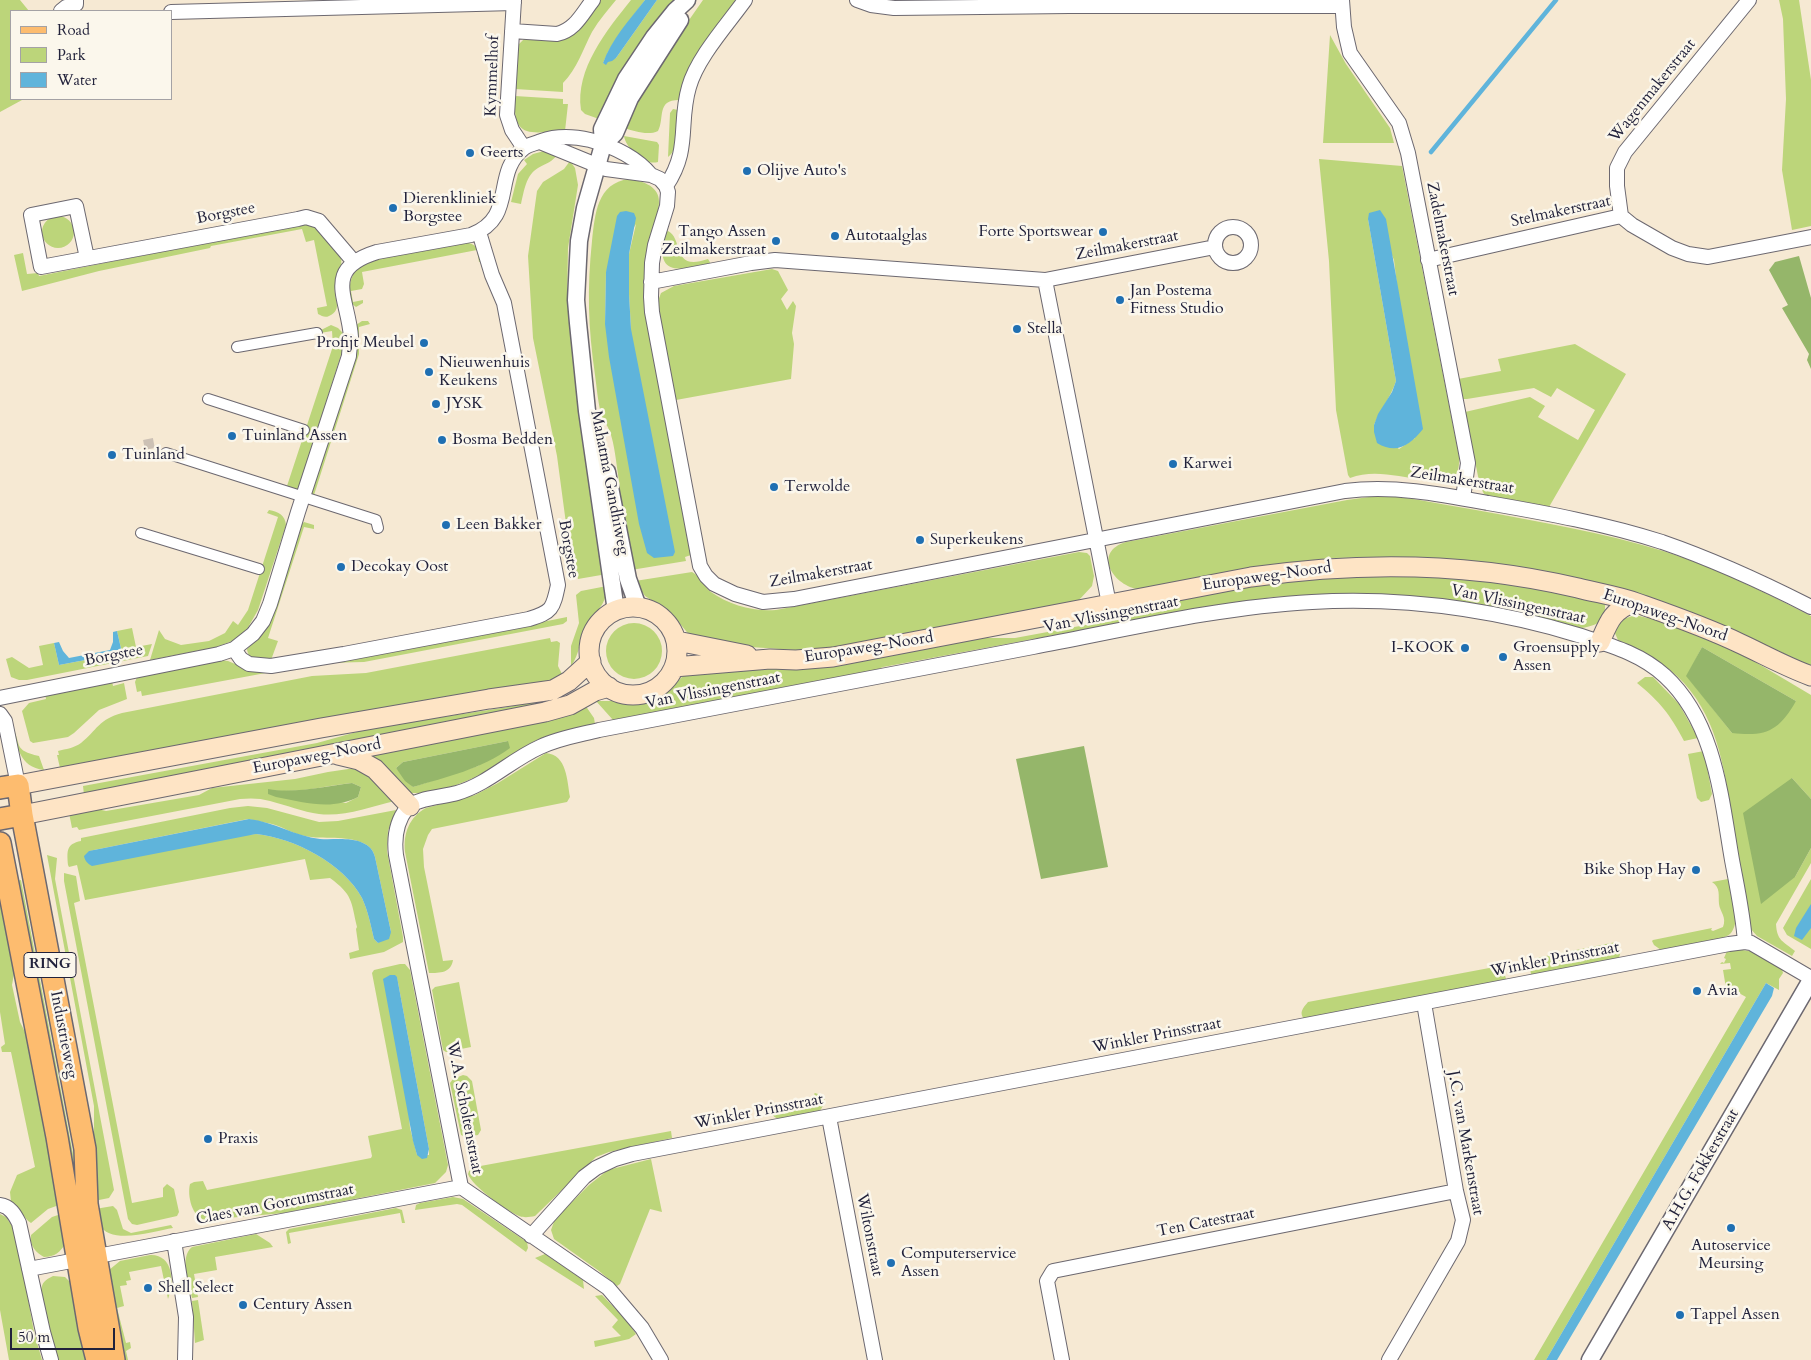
<!DOCTYPE html>
<style>
body{margin:0}
#map{position:relative;width:1811px;height:1360px;overflow:hidden;background:#f6e9d3;font-family:Cardo,serif}
canvas{display:block}
.legend{position:absolute;left:10px;top:10px;width:162px;height:90px;box-sizing:border-box;background:#fbf7ec;border:1px solid #a4a2a5;margin:0;padding:6px 9px;list-style:none;font-size:15px;color:#22223b}
.legend li{display:flex;align-items:center;gap:10px;height:25px}
.legend b{width:25px;border:1px solid #a4a2a5}
.scale{position:absolute;left:10px;top:1328px;width:105px;height:22px;box-sizing:border-box;border:2px solid #22223b;border-top:0;padding-left:6px;font-size:15px;line-height:18px;white-space:nowrap;color:#22223b;-webkit-text-stroke:4px #fbf7ec;paint-order:stroke}
</style>
<div id="map">
<canvas width="1811" height="1360"></canvas>
<ul class="legend">
<li><b style="height:6px;background:#fdbc6f"></b>Road</li>
<li><b style="height:14px;background:#bcd57a"></b>Park</li>
<li><b style="height:14px;background:#5fb4db"></b>Water</li>
</ul>
<div class="scale">50 m</div>
</div>
<script>
const ctx = document.querySelector('canvas').getContext('2d');
ctx.lineJoin = 'round';
function fillPath(path, color) {
  ctx.fillStyle = color;
  ctx.fill(path, 'evenodd');
}
function strokePath(path, color, width, dash) {
  ctx.strokeStyle = color;
  ctx.lineWidth = width;
  ctx.lineCap = dash ? 'butt' : 'round';
  ctx.setLineDash(dash || []);
  ctx.stroke(path);
}
function label(font, color, halo, rows, align = 'center') {
  ctx.font = font + ' Cardo,serif';
  ctx.lineWidth = 5;
  ctx.setLineDash([]);
  ctx.textBaseline = 'middle';
  ctx.strokeStyle = halo;
  ctx.fillStyle = color;
  for (const [text, x, y, turn = 0] of rows) {
    ctx.save();
    ctx.translate(x, y);
    ctx.rotate((+turn || 0) * Math.PI / 180);
    ctx.textAlign = isNaN(turn) ? turn : align;
    if (halo) ctx.strokeText(text, 0, 0);
    ctx.fillText(text, 0, 0);
    ctx.restore();
  }
}
const green = new Path2D(`
 M0,0h20l9,11h-18v88l11,1 -22,12z
 M600,0h16c-8,10 -17,20 -24,32 -9,17 -15,37 -29,51v9l-48,-3 3,-44 7,-7 55,-11z
 M631,0h14l-29,39 -8,13 -5,11 3,1 2,-3 8,-3 41,-58h21l-79,119 -14,-5 -4,-4c-6,-41 26,-80 50,-110z
 M703,0h34l-51,76 -7,24c-23,0 -14,18 -21,31 -10,5 -24,0 -34,-3l-1,-5 50,-80z
 M1779,0h20l12,80v146l-19,4 -10,-60 4,-71 -3,-80z
 M1330,35l16,29 44,64 4,15h-71z
 M515,96l48,3v5h5l-3,27c-34,1 -53,10 -50,-35z
 M673,109l5,1c-1,13 2,39 -10,47l2,-44z
 M624,136l33,6 2,3 -1,17c-13,4 -32,-13 -34,-26z
 M544,151l14,3c-6,8 -11,9 -20,14 -12,7 -14,23 -17,36l-10,-2 7,-28 9,-10 -3,-4 9,-6z
 M1319,159l83,7 57,290c1,13 -2,24 -16,27 -7,1 -14,-2 -20,-3 -24,-3 -49,-11 -73,-2l-2,-3 -12,-65 -7,-149zM1368,219l23,34 3,7 21,178 -16,11 -25,-24c6,-15 17,-28 22,-44z
 M570,161l5,7 3,17 -10,63 -1,54 40,272 -29,5 -1,-4 -4,1 -16,-120 -24,-118 -5,-82 9,-65 6,-9 21,-13z
 M629,179c52,8 21,40 20,72l42,304 -6,2 1,4 -55,9 -15,-80 4,-4c-3,-14 -5,-44 -11,-56 -1,-4 -4,-7 -6,-10 -5,-14 -6,-31 -8,-45 -7,-48 -8,-86 -3,-134 3,-27 5,-58 37,-62zM636,224l-7,30v40l2,35 -26,-5 1,-52z
 M42 232a16 16 0 1 1 32 0a16 16 0 1 1-32 0Z
 M306,223l11,5 24,28c2,12 -4,20 -6,31 -2,11 9,22 -6,29 -4,2 -7,0 -11,-2l-1,-6 10,-2 -13,-66 -8,2 -4,-13 -91,17 -1,2 -111,23 -77,20 -8,-36 9,-2 4,21 11,-1 1,3z
 M668,231c16,8 3,41 40,28l3,5c-32,6 -57,14 -46,-32z
 M463,242c14,1 16,8 20,20h-4l-2,-12 -115,22 2,12 -2,5 -11,2 2,11 10,-2v3l-7,4 -5,-4c-2,-13 -3,-27 9,-36 15,-12 81,-21 103,-25z
 M772,269l6,2 10,19 -7,9 6,11 6,-9 3,5 -4,27 2,11 -3,35 -115,21 -17,-90 -1,-9 3,-8 13,-7z
 M362,321h6l2,3 -11,3v27l-45,141 -3,-2 45,-168z
 M331,325l7,3 5,5 -1,19 -44,138 -12,-1 47,-143 -1,-15 -12,2 1,-3z
 M1575,344l51,30 -77,133 -56,-8 -9,-5 -4,-8 -15,-74 65,-15 15,9 -7,11 40,23 17,-30 -38,-22 -6,9 -17,-9 -67,11h-4l-5,-20 43,-8 -3,-12z
 M1393,496c35,5 70,12 105,18 63,12 128,23 189,45 43,16 83,36 124,57v54l-91,-46 -61,-23 -208,-42 -40,-2 -80,1 -84,10 -110,21c-25,-5 -44,-37 -11,-47l221,-42 22,-3z
 M269,510c10,2 16,5 17,15l-28,85 -12,21 -14,10 -15,6 -67,13 9,-30 6,9 16,6 28,-4 16,-8 8,-12 5,4 10,-15 30,-93 -11,-4z
 M304,522l10,3v4l-10,-2 -36,111 10,3 -7,19c-9,-1 -23,1 -24,-11l10,-10 43,-113z
 M1079,552l8,1 3,3 4,20 -2,10 -13,14 -89,19 -167,30 -28,1 -74,-5 -30,-8 -20,-24 -26,-17 -10,-15 57,-9c9,5 12,15 19,20 18,13 43,20 65,18z
 M1372,573l111,5 122,24c1,19 -6,23 -23,26l-96,-22 -55,-8 -60,-4 -56,1 -42,2 -105,17 -285,53 -7,3 -263,50 -17,-19h16l28,2 11,-2 11,-5 21,-20 20,-8h114l162,-30h36l103,-19 22,-9 17,-8 108,-20z
 M607,586c-1,23 -13,24 -22,42 -6,13 -5,26 -14,38v-20l8,-23 -3,-28 5,-4z
 M1635,615l38,9 69,30 69,41v104l-19,-21 3,99 16,-29v15l-35,61c1,17 7,17 19,27l-3,5 -35,-20 -8,-9c-5,-34 -11,-68 -16,-102 -8,-50 -13,-102 -49,-142 -18,-20 -43,-31 -66,-43l-4,-9 7,-11zM1702,647l94,54 -64,32 -45,-57z
 M567,617v4l-4,3 -199,38 -41,1 160,-29z
 M606 651a28 28 0 1 1 56 0a28 28 0 1 1-56 0Z
 M132,628l4,19 16,-3 -4,12 -121,24h-8l-8,-3 -5,-18 6,-2 17,11 14,-3 -4,-19 15,-3 5,22 63,-12 -5,-22z
 M550,638l1,4 6,-1 3,2 -2,23 6,12 -5,3 -499,87 -3,-13h2l-1,-4c8,-2 16,-3 23,-8 16,-13 18,-24 41,-30l190,-37 54,-3z
 M219,660l9,1 19,8 67,-5 -172,32 -1,-5 -4,1 -2,-10 2,-5z
 M1645,677h8l26,27 19,34 -14,3c-14,-27 -24,-39 -47,-58z
 M112,681l1,5 11,-3 3,16 -28,11 -25,23 -6,4 -35,6 -3,-2 -8,-30 7,-8 17,-4 -1,-5z
 M554,697l1,5 -471,93 -1,-9 234,-43 54,-15 137,-21z
 M585,705l9,13 1,6c-19,4 -38,8 -56,15 -14,6 -26,16 -39,24 -26,17 -59,31 -91,30l-37,-35v-3l3,-1 158,-30zM508,741l-30,25 -65,21 -17,-19 7,-6z
 M12,725c10,21 1,25 27,31l5,14c-25,-3 -27,-24 -32,-45z
 M1704,751l8,43 -3,6 -8,2 -4,-4 -9,-44z
 M546,753c21,2 21,27 24,44l-3,5 -135,27 -4,6 -5,14 1,18 19,94 10,-1c-2,13 -13,13 -24,13l-24,-121c-2,-18 4,-35 21,-44l49,-13 23,-12z
 M355,768l9,3 31,30c-25,6 -51,16 -76,13 -16,-2 -33,-9 -49,-13 -10,-3 -20,-3 -30,-2l-161,31 -2,-3 -5,1 -3,-15 24,-5 13,3 93,-16 13,-7 83,-9 33,-7zM352,783l9,4 -3,10 -12,6 -78,-13c27,4 57,-4 84,-7z
 M248,806l19,2 52,14 19,-1 58,-11 -8,21 -1,20 16,86v5l-19,10 -34,7 -1,-6 10,-3 -3,-21 1,-2c-6,-26 -4,-32 -27,-49l-20,2 -5,-21 -220,41 -8,-35 -8,2 -1,-2c-1,-14 -2,-21 13,-24v-3l149,-30zM248,819c8,2 16,3 24,5 11,3 21,10 33,12 18,4 41,-1 58,7 7,3 10,7 12,14l16,75 -13,11 -4,-4c-3,-13 -6,-28 -12,-41 -19,-35 -68,-60 -106,-64l-167,17z
 M47,855l10,3 -2,21 59,311 -5,8 -15,3v-95z
 M64,873l12,3 4,25 -6,2 58,300 31,-6v-9l4,-4 7,5 5,23 -2,4 -40,9 -5,-1 -4,-5 -64,-338z
 M1728,879l8,40c-1,5 -2,11 -6,15 -9,8 -54,13 -69,16l-7,-5 -2,-4 1,-1 59,-12 -1,2 2,1 10,-4c4,-10 -3,-15 -4,-23 -1,-9 2,-16 -7,-22z
 M1811,879v70l-24,-14 -4,-7z
 M21,880l60,316 -5,1 -60,-316z
 M0,883l15,85 -3,17 8,37 9,18 30,165 -11,4 -17,14c-8,-5 -10,-15 -20,-21l-1,-10 7,-17 18,-8 -24,-115h-9l-1,-5 4,-3 -5,-32z
 M1616,942l5,8 -2,8 -88,17 -1,-8 6,-9z
 M1737,949l17,3 28,17 1,4 -4,6v11l-13,-7 -220,377h-12l212,-363 -18,-10 -2,1 -3,-18 8,-1 -1,-6 -10,1 2,-2 2,1 2,-4 -2,-1 3,-7z
 M400,964h5l5,6 38,195 -2,7 -11,11 -151,30 -79,7c-13,-3 -18,-24 -15,-36l4,-2 9,-1 4,9 164,-32 1,-2 -4,-20 34,-7 -30,-156 2,-3zM397,977l32,172v6h-12l-7,-27z
 M1500,966l3,2 3,11 -2,3 -199,38c-7,-7 -2,-12 3,-18z
 M459,982l12,65 -25,5 -3,-2 -11,-60 3,-3z
 M463,1075l4,1 5,5 9,49 -3,5 -12,2 -5,-2 -11,-52 3,-4z
 M815,1093l9,3 1,6 -5,9 -41,8c-8,-2 -8,-8 -10,-15l4,-1 8,9 41,-9 -8,-9z
 M671,1131l1,7 -63,14 -13,5 -61,59c-5,1 -11,2 -16,0 -12,-5 -47,-30 -51,-42l1,-3 6,-4z
 M651,1159l11,53 -12,-3 -30,75 -3,2 -18,-15 -45,-32 -3,-9 4,-11 34,-34 19,-15z
 M453,1197l10,2 64,43 1,6 -2,4 -64,-47 -5,-1 -42,6 1,-5 4,-2z
 M113,1206l4,4 6,19 8,4 40,-8 2,3c-19,3 -63,18 -74,-4 -2,-4 -3,-10 -4,-15z
 M396,1208l6,2 3,13h-3l-2,-10 -111,20 2,10 -3,1 -2,-12 3,-3z
 M0,1214l6,3 10,15 18,100 8,28h-33l-9,-50z
 M61,1214l5,29c-6,9 -11,14 -22,14 -8,-4 -15,-12 -13,-22l21,-18z
 M256,1234l14,9 3,4 -58,10 2,13 -23,4 4,23 -6,1c-3,-14 -13,-41 0,-51z
 M545,1254l38,26 1,9 -49,-31z
 M150,1255c23,-1 25,27 18,44l-7,-33 -32,6 2,8 -5,1 1,4 -7,1 4,20 -7,2 9,35 4,-1 1,6 -5,3 2,9h-9l-10,-90 11,-9z
 M53,1276l12,1 8,8 17,75h-31l-10,-28 -8,-41c1,-9 4,-11 12,-15z
 M602,1295l25,26 9,13 -7,5 -34,8 -1,-6 27,-5 -9,-9 6,-7 -23,-24z
 M198,1300l6,40 -9,3 -3,-42z`);
const forest = new Path2D(`
 M1799,256l12,42v71l-4,-9 2,-6 -27,-46 6,-3 -19,-35 6,-8z
 M1702,647l94,54c-17,30 -30,36 -64,32l-46,-57z
 M508,741l2,7c-28,21 -64,29 -97,39l-8,-6 -9,-13 7,-6z
 M1084,746l24,121 -67,12 -25,-120z
 M1792,778l19,21v49l-16,29 -34,27 -18,-91z
 M352,783l9,4 -3,10c-27,14 -54,5 -82,0l-8,-3v-5c27,5 57,-3 84,-6z`);
const water = new Path2D(`
 M645,0h12l-41,58 -4,3 -4,1 -2,3 -3,-2c8,-23 27,-44 42,-63z
 M1380,210l6,9 37,210c-13,16 -26,26 -46,14l-3,-11v-7l4,-11 14,-22 4,-11 -28,-162 1,-6z
 M626,211l8,2 2,5 -7,36v40l2,35 44,223 -2,4 -19,2 -7,-5 -8,-29 -30,-167 -4,-33 1,-52 11,-56 3,-4z
 M117,631l5,22 -63,12 -5,-22 5,-1 4,9 6,7 41,-8 3,-8v-10z
 M249,819c25,3 46,17 71,20 14,1 30,-2 43,4 7,3 10,7 12,14l16,75 -2,7 -11,4 -4,-4c-3,-13 -6,-28 -12,-41 -19,-35 -68,-60 -106,-64l-164,32c-5,-3 -7,-5 -8,-10l5,-5z
 M1811,904v24l-9,12 -8,-4 2,-8z
 M390,975h5l2,2 32,172 -2,9 -5,1 -5,-4 -4,-14 -30,-162z
 M1766,983l8,5 -2,8 -215,364h-11z`);
const stream = new Path2D(`
 M1431,152l125,-152`);
const pedestrianTunnel = new Path2D(`
 M148,439l3,16`);
const pedestrian = new Path2D(`
 M237,347l80,-14
 M208,399l96,31
 M166,453l210,67 2,8
 M141,533l118,36`);
const minor = new Path2D(`
 M514,0l-7,115 5,15 12,18
 M857,0l14,5 23,3 175,-2h273
 M1342,0l2,27 6,26 49,70 9,30 60,310 -5,35
 M61,11l5,-4 10,-3v-4
 M171,12l343,-9
 M512,31l45,3c18,-4 25,-20 36,-34
 M540,142l66,27 45,6 9,4 6,7 2,6 -1,14 -12,39 -3,18 -1,34 1,15 48,254 6,10 8,8 21,10 28,8 31,-3 551,-108c49,-6 95,3 143,12 58,10 118,21 174,39 52,18 100,40 149,65
 M666,186c25,-37 12,-62 23,-99 8,-29 38,-62 56,-87
 M1621,216l-4,-30v-18l8,-16 124,-152
 M1215 245a18 18 0 1 1 36 0a18 18 0 1 1-36 0Z
 M87,258l-11,-52 -45,9 10,52 257,-48 8,-2 13,4 35,41
 M1428,260l193,-44 11,9 40,23 16,6 20,3 103,-20
 M1045,280l170,-33
 M651,282l100,-19 24,-3 270,20 64,324
 M234,649l7,10 8,5 22,2 73,-12 185,-35c23,-7 24,-10 29,-34l-54,-282 -12,-28 -13,-43
 M0,698l219,-44 15,-5 19,-15 10,-13 7,-17 28,-92 51,-156c0,-6 2,-13 2,-19 -3,-40 -29,-68 26,-85l94,-17c47,-18 20,-61 53,-87 5,-4 11,-4 17,-7 17,-6 32,-5 49,-1 22,6 46,17 61,35
 M0,714l5,7 13,64
 M829,1117l46,243
 M0,1205c10,1 15,10 19,18l24,109 8,28
 M531,1236l53,-59 12,-9 19,-9 17,-5 1097,-210 16,-2 6,1 60,35
 M174,1241l12,76 -1,43
 M29,1269l432,-82
 M661,1360l-19,-32 -34,-40 -147,-101 -65,-332c-2,-16 0,-33 11,-47 8,-10 37,-11 50,-15 31,-9 54,-33 83,-46 19,-9 39,-12 59,-17 144,-28 289,-55 434,-83 91,-17 186,-40 279,-45 89,-5 180,7 266,33 31,10 62,18 87,41 50,46 56,120 67,184 5,27 11,54 13,82
 M1062,1360l-15,-79 6,-10 403,-80
 M1389,1360l69,-119 5,-21 -7,-29 -32,-188`);
const tertiary = new Path2D(`
 M603,145l12,-12 15,-35 50,-78
 M607,472l21,107 10,28
 M616,611l-29,-200 -9,-88 -2,-23 3,-59 6,-33 18,-63 -1,-16 24,-50 28,-42 21,-26 12,-11
 M1590,1360l221,-380`);
const secondary = new Path2D(`
 M589 651a44 44 0 1 1 88 0a44 44 0 1 1-88 0Z
 M677,641l70,14
 M1600,642c9,-21 12,-31 34,-40
 M674,667l96,-8 26,1 37,-3 418,-80c111,-16 218,-15 327,11 19,5 40,8 59,15 34,12 69,24 102,40 24,11 47,24 72,33
 M338,755l21,5 16,9 35,37
 M18,785l303,-57 168,-29 64,-9 16,-9 22,-20
 M22,815l523,-103 25,-7 25,-14 14,-4`);
const primary = new Path2D(`
 M0,788l18,-3 4,30 63,334 2,55 27,156
 M0,819l22,-4
 M0,843l57,294 32,191 8,32`);
const markers = [
 [470,153,5,"#1f6fb2"],
 [747,171,5,"#1f6fb2"],
 [393,208,5,"#1f6fb2"],
 [1103,232,5,"#1f6fb2"],
 [835,236,5,"#1f6fb2"],
 [776,241,5,"#1f6fb2"],
 [1120,300,5,"#1f6fb2"],
 [1017,329,5,"#1f6fb2"],
 [424,343,5,"#1f6fb2"],
 [429,372,5,"#1f6fb2"],
 [436,404,5,"#1f6fb2"],
 [232,436,5,"#1f6fb2"],
 [442,440,5,"#1f6fb2"],
 [112,455,5,"#1f6fb2"],
 [1173,464,5,"#1f6fb2"],
 [774,487,5,"#1f6fb2"],
 [446,525,5,"#1f6fb2"],
 [920,540,5,"#1f6fb2"],
 [341,567,5,"#1f6fb2"],
 [1465,648,5,"#1f6fb2"],
 [1503,657,5,"#1f6fb2"],
 [1696,870,5,"#1f6fb2"],
 [1697,991,5,"#1f6fb2"],
 [208,1139,5,"#1f6fb2"],
 [1731,1228,5,"#1f6fb2"],
 [891,1263,5,"#1f6fb2"],
 [148,1288,5,"#1f6fb2"],
 [243,1305,5,"#1f6fb2"],
 [1680,1315,5,"#1f6fb2"]
];
const shields = [
 [50,965,52]
];
const shieldNames = [
 ["RING",50,965]
];
const streetNames = [
 ["Kymmelhof",493,76,-88],
 ["Wagenmakerstraat",1653,91,-51],
 ["Stelmakerstraat",1561,212,-12],
 ["Borgstee",226,214,-11],
 ["Zadelmakerstraat",1442,239,79],
 ["Zeilmakerstraat",1127,246,-11],
 ["Zeilmakerstraat",1462,481,9],
 ["Mahatma Gandhiweg",609,483,79],
 ["Borgstee",568,549,80],
 ["Zeilmakerstraat",821,574,-10],
 ["Europaweg-Noord",1267,577,-8],
 ["Van Vlissingenstraat",1518,605,12],
 ["Van Vlissingenstraat",1111,615,-11],
 ["Europaweg-Noord",1665,616,19],
 ["Europaweg-Noord",869,648,-9],
 ["Borgstee",114,656,-11],
 ["Van Vlissingenstraat",713,691,-11],
 ["Europaweg-Noord",317,757,-11],
 ["Winkler Prinsstraat",1555,960,-11],
 ["Industrieweg",63,1035,79],
 ["Winkler Prinsstraat",1157,1036,-11],
 ["W.A. Scholtenstraat",464,1108,79],
 ["Winkler Prinsstraat",759,1112,-11],
 ["J.C. van Markenstraat",1465,1143,80],
 ["A.H.G. Fokkerstraat",1701,1170,-60],
 ["Claes van Gorcumstraat",275,1205,-11],
 ["Ten Catestraat",1206,1223,-11],
 ["Wiltonstraat",869,1235,79]
];
const poiNames = [
 ["Geerts",480,153],
 ["Olijve Auto's",757,171],
 ["Dierenkliniek",403,199],
 ["Borgstee",403,217],
 ["Tango Assen",766,232,"right"],
 ["Zeilmakerstraat",766,250,"right"],
 ["Forte Sportswear",1093,232,"right"],
 ["Autotaalglas",845,236],
 ["Jan Postema",1130,291],
 ["Fitness Studio",1130,309],
 ["Stella",1027,329],
 ["Profijt Meubel",414,343,"right"],
 ["Nieuwenhuis",439,363],
 ["Keukens",439,381],
 ["JYSK",446,404],
 ["Tuinland Assen",242,436],
 ["Bosma Bedden",452,440],
 ["Tuinland",122,455],
 ["Karwei",1183,464],
 ["Terwolde",784,487],
 ["Leen Bakker",456,525],
 ["Superkeukens",930,540],
 ["Decokay Oost",351,567],
 ["I-KOOK",1455,648,"right"],
 ["Groensupply",1513,648],
 ["Assen",1513,666],
 ["Bike Shop Hay",1686,870,"right"],
 ["Avia",1707,991],
 ["Praxis",218,1139],
 ["Autoservice",1731,1246,"center"],
 ["Meursing",1731,1264,"center"],
 ["Computerservice",901,1254],
 ["Assen",901,1272],
 ["Shell Select",158,1288],
 ["Century Assen",253,1305],
 ["Tappel Assen",1690,1315]
];
fillPath(green, '#bcd57a');
fillPath(forest, '#95b66a');
fillPath(water, '#5fb4db');
strokePath(stream, '#5fb4db', 4.5);
strokePath(pedestrianTunnel, '#ccc1b5', 10, [10, 5]);
strokePath(pedestrian, '#6c6870', 12);
strokePath(minor, '#6c6870', 16);
strokePath(tertiary, '#6c6870', 19);
strokePath(secondary, '#6c6870', 21);
strokePath(primary, '#6c6870', 24);
strokePath(pedestrian, '#fff', 10);
strokePath(minor, '#fff', 14);
strokePath(tertiary, '#fff', 16);
strokePath(secondary, '#fee4c5', 19);
strokePath(primary, '#fdbc6f', 21);
for (const [x, y, r, color] of markers) {
  const dot = new Path2D();
  dot.arc(x, y, r, 0, 2 * Math.PI);
  ctx.fillStyle = color;
  ctx.fill(dot);
  strokePath(dot, '#fbf7ec', 2);
}
for (const [x, y, w] of shields) {
  const box = new Path2D();
  box.roundRect(x - w / 2, y - 12.5, w, 25, 4);
  ctx.fillStyle = '#fbf7ec';
  ctx.fill(box);
  strokePath(box, '#22223b', 1);
}
label('bold 15px', '#22223b', null, shieldNames);
label('16px', '#22223b', '#fbf7ec', streetNames);
label('16px', '#22223b', '#fbf7ec', poiNames, 'left');
</script>
